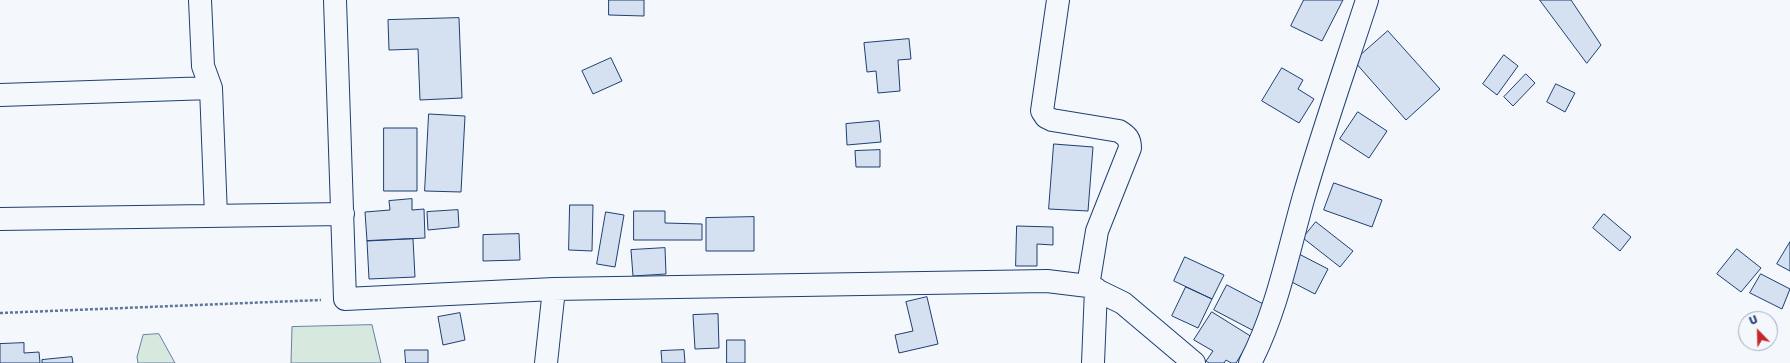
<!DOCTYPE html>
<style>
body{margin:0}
#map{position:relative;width:1790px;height:363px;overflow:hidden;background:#f4f7fb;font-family:Rubik,sans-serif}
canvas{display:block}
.north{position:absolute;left:1738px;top:311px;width:40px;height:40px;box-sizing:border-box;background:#f4f7fb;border:1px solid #9eadc5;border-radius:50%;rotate:337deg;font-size:11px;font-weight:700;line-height:16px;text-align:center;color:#1d3f73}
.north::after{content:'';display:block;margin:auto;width:14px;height:18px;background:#c62828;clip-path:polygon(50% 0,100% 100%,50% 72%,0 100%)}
</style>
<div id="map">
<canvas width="1790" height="363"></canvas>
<div class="north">U</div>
</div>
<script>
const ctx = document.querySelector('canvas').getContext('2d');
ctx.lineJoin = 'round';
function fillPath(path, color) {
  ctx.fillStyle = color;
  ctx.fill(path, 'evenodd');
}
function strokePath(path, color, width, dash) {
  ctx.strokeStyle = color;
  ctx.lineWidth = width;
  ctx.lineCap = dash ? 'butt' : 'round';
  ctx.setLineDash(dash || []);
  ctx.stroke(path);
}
const green = new Path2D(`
 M372,325l9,38h-90l1,-36z
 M159,334l16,29h-37l-1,-6 6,-22z`);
const building = new Path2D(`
 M609,0h35v16l-35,-1z
 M1304,0h39l-21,41 -31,-15z
 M1540,0h31l30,45 -14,18z
 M459,18l3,80 -42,2 -2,-51 -29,1 -1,-30z
 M1388,31l52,58 -34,31 -52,-59z
 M909,39l2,20 -13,1 2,31 -22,2 -2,-22 -9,1 -3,-29z
 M1504,55l14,11 -21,29 -14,-11z
 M611,58l11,23 -29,13 -11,-23z
 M1282,68l21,12 -5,9 16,10 -15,24 -37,-22z
 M1526,74l9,9 -22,23 -9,-9z
 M1556,84l19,9 -10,19 -18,-10z
 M1358,112l29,19 -18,27 -29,-19z
 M429,114l36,2 -4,76 -36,-1z
 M879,121l2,21 -34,3 -1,-21z
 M384,128h33v63h-33z
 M1054,144l39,3 -5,64 -39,-2z
 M880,150v17h-24l-1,-16z
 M1334,183l48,17 -10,27 -48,-17z
 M412,199v11l12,-1 1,29 -58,3 -2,-29 25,-2 -1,-9z
 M570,205h23l-1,46 -23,-1z
 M458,210l1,17 -31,3 -1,-18z
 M634,211h31v12l37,1v16h-68z
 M606,212l18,3 -9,52 -18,-3z
 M1604,214l27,23 -11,14 -27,-23z
 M754,217v34h-48v-33z
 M1316,222l37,29 -13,16 -37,-29z
 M1017,226l36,1v18l-16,-1v22h-21z
 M519,234l1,26 -37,1v-26z
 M413,239l2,38 -46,2 -2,-38z
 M1790,242v29l-13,-7z
 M665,248l1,26 -33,2 -2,-26z
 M1737,249l24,19 -20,24 -24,-18z
 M1297,253l31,16 -13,25 -31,-16z
 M1185,257l39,18 -12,24 -38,-18z
 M1761,274l29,15 -8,20 -32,-16z
 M1227,285l40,21 -13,25 -40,-21z
 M1186,287l26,12 -14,29 -26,-12z
 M927,297l11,47 -39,9 -4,-18 18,-4 -7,-29z
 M1212,312l40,25 -16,26h-5l-5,-3 -2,3h-15l-3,-2 7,-10 -19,-11z
 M460,313l5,27 -22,5 -5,-28z
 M718,314l1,34 -24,1 -2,-34z
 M727,340h18v23h-18z
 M24,343v10l15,-1 1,11h-40v-19z
 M405,350h23v13h-22z
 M684,350l1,13h-23l-1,-12z
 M72,357l1,6h-31v-3z`);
const path = new Path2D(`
 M0,313l321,-13`);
const minor = new Path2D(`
 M200,0l3,66 8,22 5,128
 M335,0l10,299 209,-10 493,-8 41,5 35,17 71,60
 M1058,0l-16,111 4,6 6,3 67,11c8,5 11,8 11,17l-33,83 -9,55
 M0,95l211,-7
 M0,219l343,-5
 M546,363l8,-74
 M1093,363l3,-74
 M1250,363c27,-52 38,-111 54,-167 19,-66 42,-131 63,-196`);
fillPath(green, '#d7e8df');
strokePath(green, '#687fa3', 1);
fillPath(building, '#d5e0f0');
strokePath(building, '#1d3f73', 1);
strokePath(minor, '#1d3f73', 24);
strokePath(path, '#5e769c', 2.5, [3, 2]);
strokePath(minor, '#f4f7fb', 22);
</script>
